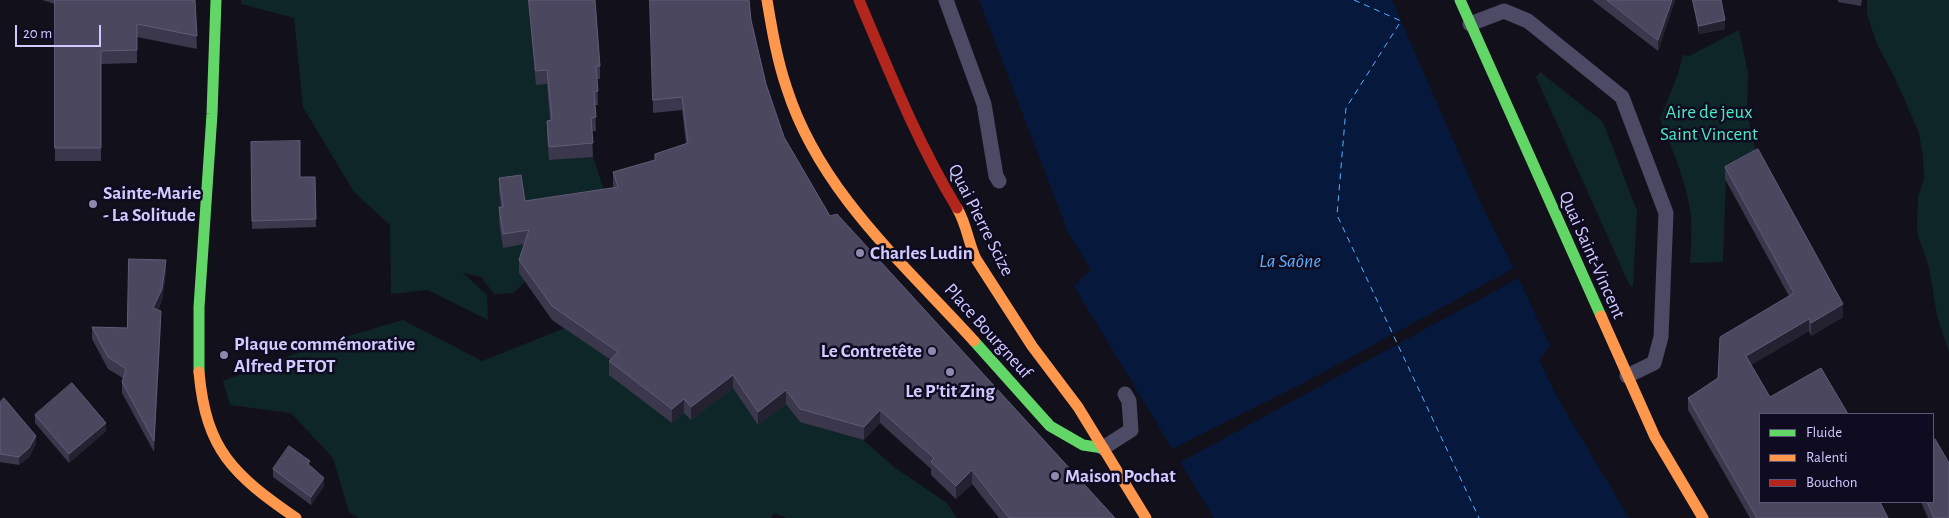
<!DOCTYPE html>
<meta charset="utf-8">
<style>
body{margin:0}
#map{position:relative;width:1949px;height:518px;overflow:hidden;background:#12101b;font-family:"Alegreya Sans",sans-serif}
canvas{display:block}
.legend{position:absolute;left:1759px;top:413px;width:175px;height:90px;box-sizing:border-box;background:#0f0b20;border:1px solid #5c5779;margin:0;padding:6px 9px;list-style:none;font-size:15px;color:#d0caff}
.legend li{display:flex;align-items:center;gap:10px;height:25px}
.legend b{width:25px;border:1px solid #5c5779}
.scale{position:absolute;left:15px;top:25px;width:86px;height:22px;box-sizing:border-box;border:2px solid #d0caff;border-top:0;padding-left:6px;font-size:15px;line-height:18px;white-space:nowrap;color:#d0caff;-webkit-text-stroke:4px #0f0b20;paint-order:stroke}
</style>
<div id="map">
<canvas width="1949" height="518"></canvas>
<ul class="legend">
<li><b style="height:6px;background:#63d668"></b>Fluide</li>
<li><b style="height:6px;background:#ff974d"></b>Ralenti</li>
<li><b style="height:6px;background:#b3261e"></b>Bouchon</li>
</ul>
<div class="scale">20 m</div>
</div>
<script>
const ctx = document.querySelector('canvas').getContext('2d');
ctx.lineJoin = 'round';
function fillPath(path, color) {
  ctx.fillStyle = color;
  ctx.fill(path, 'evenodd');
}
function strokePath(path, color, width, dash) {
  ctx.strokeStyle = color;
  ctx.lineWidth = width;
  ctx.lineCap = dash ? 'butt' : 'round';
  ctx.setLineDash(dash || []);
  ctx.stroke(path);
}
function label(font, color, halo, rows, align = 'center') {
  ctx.font = font + ' "Alegreya Sans",sans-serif';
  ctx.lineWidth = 5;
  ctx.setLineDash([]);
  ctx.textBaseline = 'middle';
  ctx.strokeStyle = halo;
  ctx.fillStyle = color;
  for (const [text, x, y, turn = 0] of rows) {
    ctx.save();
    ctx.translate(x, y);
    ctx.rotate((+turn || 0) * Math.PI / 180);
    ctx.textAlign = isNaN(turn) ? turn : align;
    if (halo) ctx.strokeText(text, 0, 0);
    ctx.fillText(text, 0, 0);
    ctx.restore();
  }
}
const green = new Path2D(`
 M241,0h320l32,157 15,45 -89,71 6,9 -12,11 -19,1 -13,-17 -18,-4 24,22 1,25 -60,-30 -37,4 -1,-69 -36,-33 -51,-85 -9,-89 -53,-14z
 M1867,0h82v353l-12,-37 -8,-49 -12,-35 1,-35 6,-18 -1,-23 -4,-23 -24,-55 -18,-34 -10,-29z
 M1739,30l9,43 -1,41 11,47 -32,17 -3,84 -33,1c1,-16 2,-32 1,-47 -4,-34 -19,-66 -31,-97l18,-45 5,-19 6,1z
 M1540,72l63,50 34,89 -4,75h-3l-94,-209z
 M403,320l79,41 83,-33 221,76 76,35 32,28 53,36 10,15h-170l-13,-5 -3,5h-412l-10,-6 -16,-54 -42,-45 -61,-8 -7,-24 95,-36z`);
const water = new Path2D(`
 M979,0h413l89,204 35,69 34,73 -11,14 19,39 71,119h-415l-140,-232 17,-16 -23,-38z`);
const pier = new Path2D(`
 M1516,267l5,10 -342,186 -9,-13 139,-70z`);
const ferry = new Path2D(`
 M1354,0l47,21 -55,87 -9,107 142,303`);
const lane = new Path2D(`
 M946,0l38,104 12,72 3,5
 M1470,24l34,-13 24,10 94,76 44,116 -5,124 -7,26 -27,13
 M1103,448l28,-18 -2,-29 -4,-7`);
const fast = new Path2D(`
 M1460,0l141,316
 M974,341l76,85 33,19 20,3
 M199,372v-65l13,-193 4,-114`);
const slow = new Path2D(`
 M767,0c5,30 10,60 20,89 33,103 117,175 187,252
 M957,208c10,17 11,34 19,51l56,87 46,61 68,111
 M1601,316l54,121 48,81
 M199,372c7,79 35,103 97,146`);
const jam = new Path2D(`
 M859,0c30,71 58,142 98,208`);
const wall = new Path2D(`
 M42,0h153l2,49 -60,-12v26l-36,1v97h-46v-157z
 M528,0h67l5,66v13h-3l1,26h-3l1,26h-4l1,26 -44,3 -2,-26v-13l3,-1 -3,-36 -11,1z
 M650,0h99l2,20 15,64 18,53 46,79 285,302h-116l-27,-34 -16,15 -25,-24v-6l-51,-46 -16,17 -64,-18 -14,-18 -28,21 -25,-37 -42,32 -7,-7 -12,10 -63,-48v-14l2,-1 -59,-40 -33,-47v-13l5,-16 -21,4 -4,-27v-14h2l-2,-16v-13l26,23 89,-13 -1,-3v-13l42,-12 31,-16 -4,-34 -29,3z
 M1592,0h83l-17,51z
 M1692,0h29l4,29 -26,5z
 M1838,0h24l-1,6 -23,-4z
 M251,142l49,35h15l1,50 -64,2z
 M1725,167l118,150 -32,19 -2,-5 -58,34 9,49 72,89 56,15h-138l-62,-108v-12l30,-20 71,-82 -64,-117z
 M166,272l-4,28 -4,10 3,12 -7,130 -32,-59v-11l1,-4 -15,-9 -16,-30v-12l35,1z
 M0,402l36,42 -7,13 -10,8 -19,-3z
 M35,415l71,16 -37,32 -34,-40z
 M310,466l14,20 -13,19 -38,-28v-8z
 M1921,502h12l16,16h-21z`);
const shadedWall = new Path2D(`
 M1672,0h3v1l-17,50v-11z
 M1725,20v9l-26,5v-8z
 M166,260v12l-4,28 -9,20v-12z
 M1843,304v13l-32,19v-13z
 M161,311v11l-7,130v-11z
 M1809,319v12l-63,37v-12z
 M733,375v13l-42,32v-13z
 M786,390v14l-28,21v-13z
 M684,399v14l-12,10v-14z
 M880,410v13l-16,17v-13z
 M106,423v8l-37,32v-9z
 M36,436v8l-7,13 -10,8v-8z
 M972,470v14l-16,15v-13z
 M324,478v8l-13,19v-8z`);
const building = new Path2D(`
 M55,0h140l2,36 -60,-12v26l-36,1v97h-46z
 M529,0h66l5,66h-4l2,25 -4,1 2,25 -5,1 2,25 -44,4 -2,-26 5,-1 -5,-50 -11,1z
 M650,0h99l2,20 15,64 18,53 46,79 7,-2 278,304h-106l-37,-48 -16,16 -25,-24 3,-4 -54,-48 -16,17 -64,-18 -14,-19 -28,22 -25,-37 -42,32 -7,-8 -12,10 -63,-48 9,-9 -66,-46 -33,-46 10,-30 -26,4 -4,-27h4l-4,-29 22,-3 4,26 93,-14 -5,-15 42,-12v-6l33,-11 -6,-46 -29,3z
 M1607,0h65l-14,40z
 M1693,0h28l4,20 -26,6z
 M300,141v36h15l1,42 -64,2 -1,-79z
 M1758,149l85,155 -32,19 -2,-4 -63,37 24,41 51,-29 27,46h-88v88h71l1,1 2,-1h46l8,16h-131l-69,-120 30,-20 2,-41 74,-44 -69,-126z
 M129,259l37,1 -4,29 -9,19 8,3 -7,130 -32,-59 4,-13 -18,-12 -16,-30 35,1z
 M72,383l34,40 -37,31 -34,-39z
 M4,398l32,38 -7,12 -10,9 -19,-3v-52z
 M1935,439l14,24v55h-15l-7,-16h6v-62z
 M289,446l21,15 -2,3 16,14 -13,19 -38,-28z`);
const markers = [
 [93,204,5,"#8e89af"],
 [860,253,5,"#8e89af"],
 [932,351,5,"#8e89af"],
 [224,355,5,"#8e89af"],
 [950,372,5,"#8e89af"],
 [1055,476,5,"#8e89af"]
];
const parkNames = [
 ["Aire de jeux",1709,112],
 ["Saint Vincent",1709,134]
];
const poiNames = [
 ["Sainte-Marie",103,193],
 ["- La Solitude",103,215],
 ["Charles Ludin",870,253],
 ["Plaque commémorative",234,344],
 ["Alfred PETOT",234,366],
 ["Le Contretête",922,351,"right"],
 ["Le P'tit Zing",950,391,"center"],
 ["Maison Pochat",1065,476]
];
const streetNames = [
 ["Quai Pierre Scize",981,220,63],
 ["Quai Saint-Vincent",1592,255,66],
 ["Place Bourgneuf",988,331,48]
];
const waterNames = [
 ["La Saône",1290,261]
];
fillPath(green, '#0f2628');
fillPath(water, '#06193c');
fillPath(pier, '#12101b');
strokePath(ferry, '#58b0ff', 1, [6, 5]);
strokePath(lane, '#4c4a65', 15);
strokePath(fast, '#63d668', 11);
strokePath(slow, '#ff974d', 11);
strokePath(jam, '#b3261e', 11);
fillPath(wall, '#3b374c');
fillPath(shadedWall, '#242130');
fillPath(building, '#4b475f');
strokePath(building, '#605b78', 1);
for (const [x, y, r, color] of markers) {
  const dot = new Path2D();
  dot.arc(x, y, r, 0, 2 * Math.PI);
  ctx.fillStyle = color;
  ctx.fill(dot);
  strokePath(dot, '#0f0b20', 2);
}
label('19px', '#4de8c2', '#0f0b20', parkNames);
label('bold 19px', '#d0caff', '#0f0b20', poiNames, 'left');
label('19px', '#d0caff', '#0f0b20', streetNames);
label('italic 20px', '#58b0ff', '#0f0b20', waterNames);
</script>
